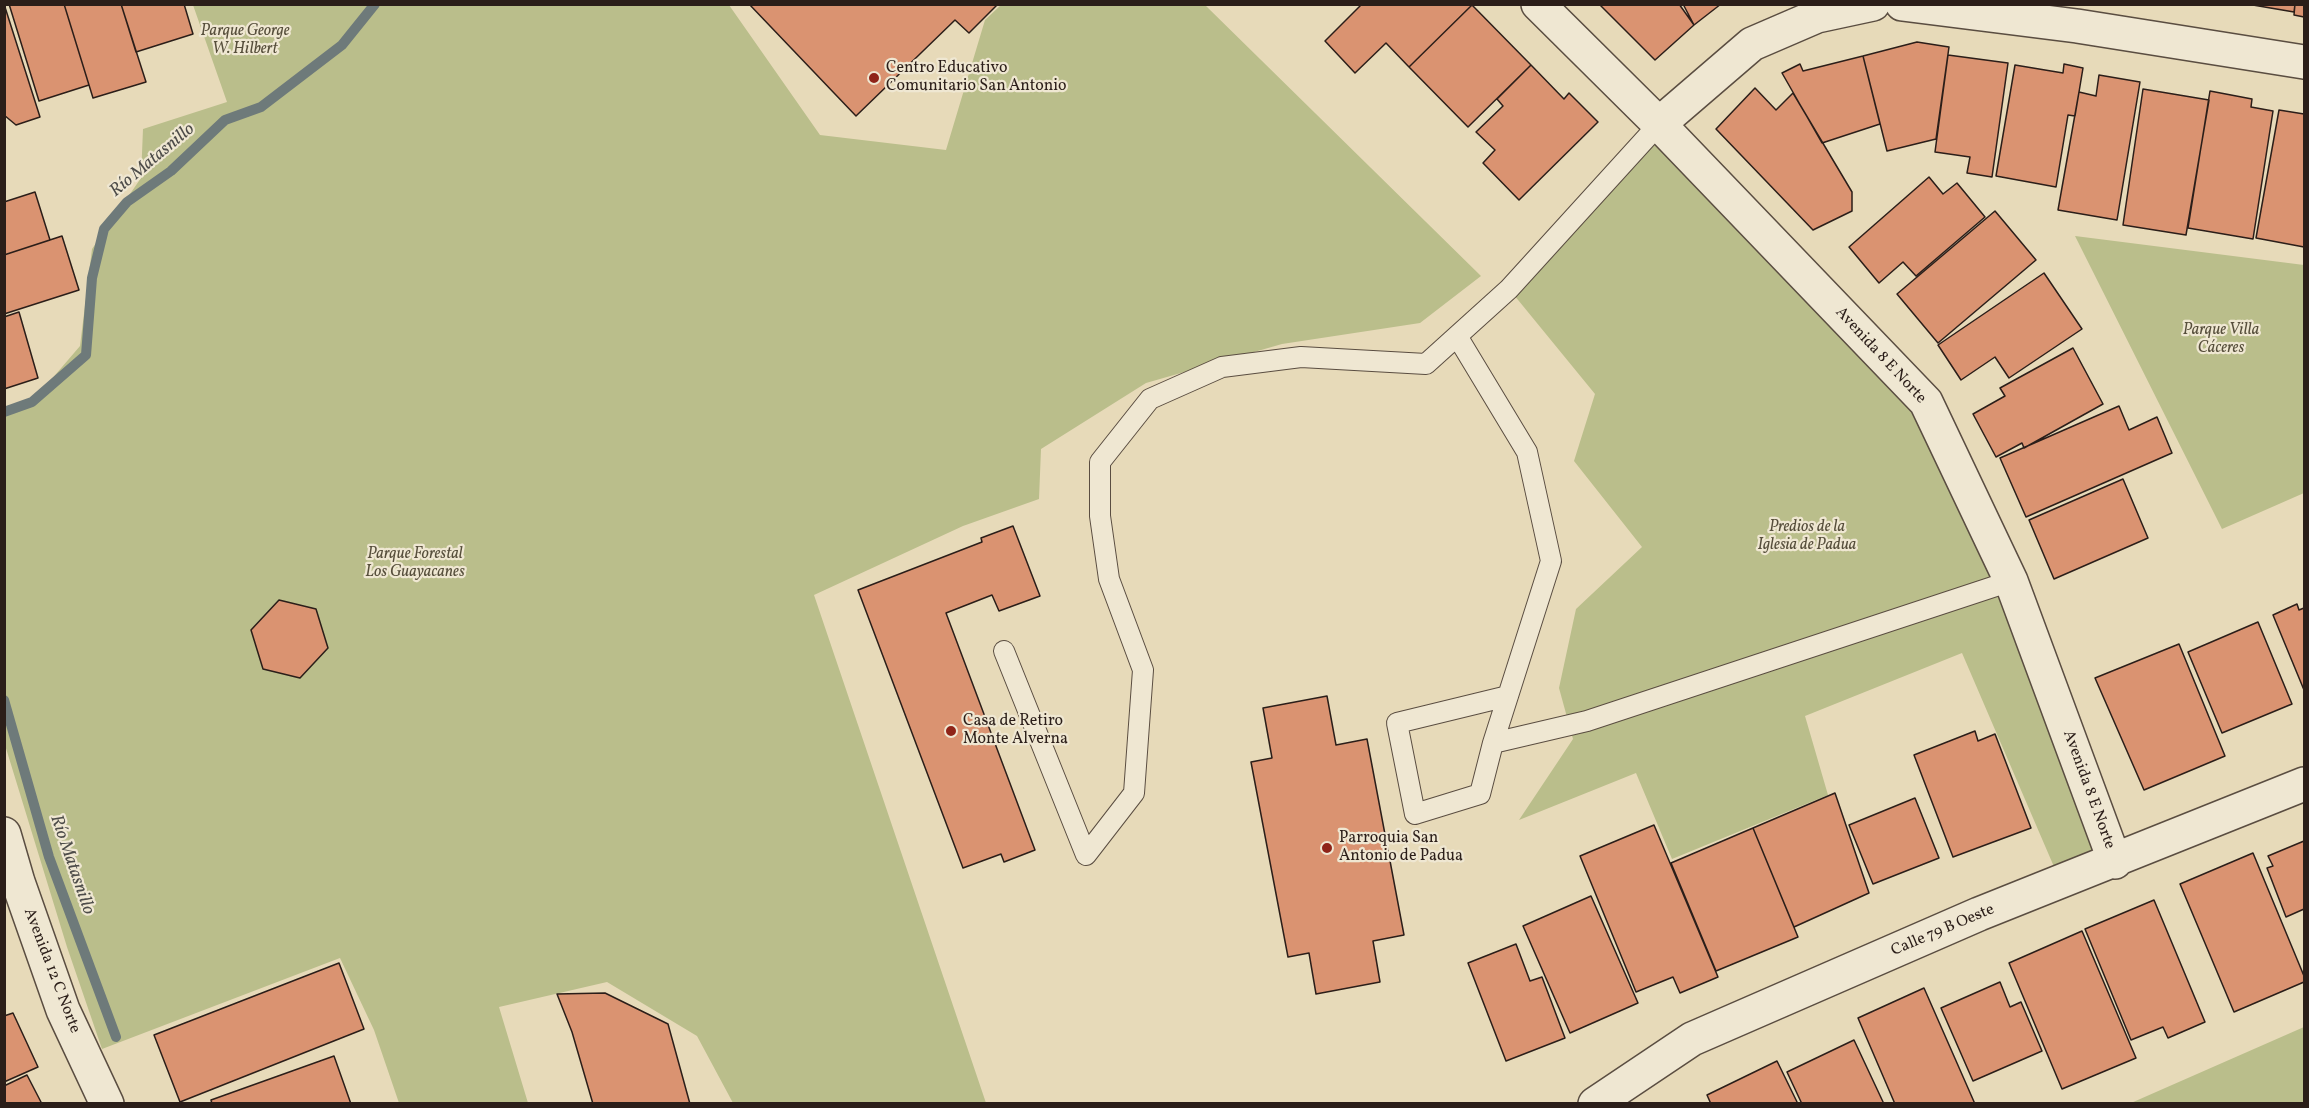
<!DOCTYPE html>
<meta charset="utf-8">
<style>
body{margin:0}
#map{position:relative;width:2309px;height:1108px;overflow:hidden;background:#e7dab9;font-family:Vollkorn,serif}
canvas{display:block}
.frame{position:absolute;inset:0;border:6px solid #2b1e19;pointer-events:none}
</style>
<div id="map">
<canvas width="2309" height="1108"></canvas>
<div class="frame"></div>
</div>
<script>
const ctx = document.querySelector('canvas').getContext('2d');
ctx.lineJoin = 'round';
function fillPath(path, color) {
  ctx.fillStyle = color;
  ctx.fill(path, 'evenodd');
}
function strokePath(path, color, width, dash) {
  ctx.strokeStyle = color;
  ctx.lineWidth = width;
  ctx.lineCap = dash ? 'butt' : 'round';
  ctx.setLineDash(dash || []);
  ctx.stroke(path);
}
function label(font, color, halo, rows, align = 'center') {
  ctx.font = font + ' Vollkorn,serif';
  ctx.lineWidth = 4.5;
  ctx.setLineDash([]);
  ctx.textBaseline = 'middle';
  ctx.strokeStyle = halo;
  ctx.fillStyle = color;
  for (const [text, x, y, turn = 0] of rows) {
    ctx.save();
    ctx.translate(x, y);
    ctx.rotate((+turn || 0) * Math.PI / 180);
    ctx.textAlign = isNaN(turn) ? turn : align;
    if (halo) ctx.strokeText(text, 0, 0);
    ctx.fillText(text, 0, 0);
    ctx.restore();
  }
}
const green = new Path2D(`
 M193,5h536l91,130 126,15 39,-130 16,-15h204l276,271 -61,47 -138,21 -136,39 -105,66 -2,50 -76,27 -149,69 172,508h-253l-36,-67 -90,-54 -108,25 29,96h-129l-25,-73 -34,-72 -238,91 -35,-102 -62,-202 -1,-333 28,-10 48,-56 12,-97 49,-71 2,-49 84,-27z
 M1659,124l267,278 189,460 -54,21 -99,-230 -157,63 23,79 -156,64 -36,-86 -117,47 54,-81 -14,-51 17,-79 66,-62 -68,-86 21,-67 -81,-99z
 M2075,236l229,29v228l-82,36z
 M2304,1027v76h-173z`);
const stream = new Path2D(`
 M4,412l28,-10 54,-47 6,-77 12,-49 23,-27 44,-31 54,-51 36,-13 81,-62 33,-41
 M4,700l45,157 67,180`);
const building = new Path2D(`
 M4,4l36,113 -24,8 -12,-10z
 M9,4h55l25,81 -50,16z
 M64,4h57l25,78 -53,16z
 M121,4h63l9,30 -57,18z
 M749,4h249l-29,29 -14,-13 -99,96z
 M1362,4h110v1l-63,62 -23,-24 -31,30 -30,-32z
 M1599,4h80l15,21 -39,35z
 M1683,4h38l-27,21z
 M2247,4h48l-1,8z
 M2295,4h9v13l-10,-2z
 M1472,5l59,60 -63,62 -59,-60z
 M1917,42l32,5 -13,92 -49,12 -24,-95z
 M1948,55l60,8 -16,114 -25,-4 3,-16 -35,-5z
 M1863,56l17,68 -58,19 -40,-70 18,-9 3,7z
 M2064,64l19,4 -8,48 -7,-1 -12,72 -60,-11 19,-111 48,8z
 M1531,65l33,34 5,-6 29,29 -79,78 -36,-37 12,-13 -19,-18 27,-26 -6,-7z
 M2099,75l41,7 -23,138 -59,-10 21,-118 17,4z
 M1755,88l21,22 17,-17 59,99v19l-39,19 -97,-101z
 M2143,89l66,11 -23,135 -63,-10z
 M2210,91l42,8 -1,8 22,4 -20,128 -65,-11z
 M2279,110l25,4v133l-48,-9z
 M1929,177l14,17 14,-11 28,34 -69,59 -13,-14 -24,21 -30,-36z
 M35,192l15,48 -46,15v-53z
 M1995,211l41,49 -98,83 -41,-49z
 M62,236l17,54 -75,24v-59z
 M2044,273l38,56 -73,49 -14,-21 -34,23 -23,-35z
 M19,312l19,66 -34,11v-72z
 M2073,348l30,56 -79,44 -2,-5 -26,14 -23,-43 32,-18 -5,-8z
 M2119,406l10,24 28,-13 15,36 -146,64 -26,-59z
 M2123,479l25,59 -94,41 -25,-59z
 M1013,526l27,70 -41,15 -7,-16 -46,18 89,237 -31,12 -3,-8 -38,14 -105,-278 124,-48 -1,-4z
 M279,600l37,9 12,39 -28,30 -37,-9 -12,-39z
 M2297,604l2,6 5,-2v82l-31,-75z
 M2258,622l34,82 -70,29 -34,-81z
 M2179,644l46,112 -81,34 -49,-112z
 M1327,696l9,49 31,-6 37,196 -31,6 7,41 -64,12 -7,-41 -21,4 -37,-195 21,-4 -9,-50z
 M1975,731l3,10 17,-7 36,94 -78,29 -39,-102z
 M1835,793l34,100 -75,34 -41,-99z
 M1915,798l24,60 -66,26 -24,-59z
 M1654,825l64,152 -38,16 -7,-16 -37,15 -56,-136z
 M1753,828l45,109 -82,34 -45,-108z
 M2304,841v68l-18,8 -19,-49 6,-2 -5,-10z
 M2253,853l51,123v6l-70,30 -54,-128z
 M1591,896l47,107 -68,30 -47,-107z
 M2154,900l51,122 -37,16 -5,-11 -32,13 -46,-111z
 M2082,931l54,127 -74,31 -53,-126z
 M1516,944l14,37 12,-4 23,61 -59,23 -38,-98z
 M339,963l25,66 -184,73 -26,-67z
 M2000,982l10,25 11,-5 21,49 -69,30 -32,-73z
 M1924,988l51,116h-80l-37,-86z
 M605,993l63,31 22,80h-97l-21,-72 -15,-38z
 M13,1013l25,54 -34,15v-66z
 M1854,1040l30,64h-82l-15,-32z
 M334,1056l17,48h-139l-1,-4z
 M1777,1061l21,43h-87l-4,-9z
 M27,1075l15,29h-38v-18z`);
const service = new Path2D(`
 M1457,336l70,116 24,109 -58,182 94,-22 424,-140
 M1004,651l82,204 48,-62 9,-123 -34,-91 -9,-63v-54l50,-63 72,-32 79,-10 125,7 83,-75 150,-165
 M1493,743l-13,51 -65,20 -18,-91 111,-27`);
const minor = new Path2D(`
 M1538,4l121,120 267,278 85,179 104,281
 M1902,4l175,22 227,36
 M1659,124l93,-80 65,-28 56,-12
 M4,834l14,48 45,128 44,94
 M1595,1104l97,-65 287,-125 325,-130`);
const markers = [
 [874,78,6,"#8f2418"],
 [951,731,6,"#8f2418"],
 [1327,848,6,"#8f2418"]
];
const parkNames = [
 ["Parque George",245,32],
 ["W. Hilbert",245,50],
 ["Parque Villa",2221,331],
 ["Cáceres",2221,349],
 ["Predios de la",1807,528],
 ["Iglesia de Padua",1807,546],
 ["Parque Forestal",415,555],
 ["Los Guayacanes",415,573]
];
const poiNames = [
 ["Centro Educativo",886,69],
 ["Comunitario San Antonio",886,87],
 ["Casa de Retiro",963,722],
 ["Monte Alverna",963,740],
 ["Parroquia San",1339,839],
 ["Antonio de Padua",1339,857]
];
const streetNames = [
 ["Avenida 8 E Norte",1880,356,47],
 ["Avenida 8 E Norte",2088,790,70],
 ["Calle 79 B Oeste",1943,931,-23],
 ["Avenida 12 C Norte",51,971,69]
];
const waterNames = [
 ["Río Matasnillo",153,161,-40],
 ["Río Matasnillo",71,865,71]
];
fillPath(green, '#babe8b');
strokePath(stream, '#6e7a7a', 10);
fillPath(building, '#da9371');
strokePath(building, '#2b1e19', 1.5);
strokePath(service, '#5a4d41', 22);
strokePath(minor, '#5a4d41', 36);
strokePath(service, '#efe7d2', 20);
strokePath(minor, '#efe7d2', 33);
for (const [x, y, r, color] of markers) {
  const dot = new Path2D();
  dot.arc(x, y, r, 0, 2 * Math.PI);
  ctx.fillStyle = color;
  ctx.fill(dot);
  strokePath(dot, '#efe7d2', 2);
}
label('italic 16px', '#564e3b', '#efe7d2', parkNames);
label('16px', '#2b1e19', '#efe7d2', poiNames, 'left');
label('16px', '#2b1e19', '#efe7d2', streetNames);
label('italic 18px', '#4d4c49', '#efe7d2', waterNames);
</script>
